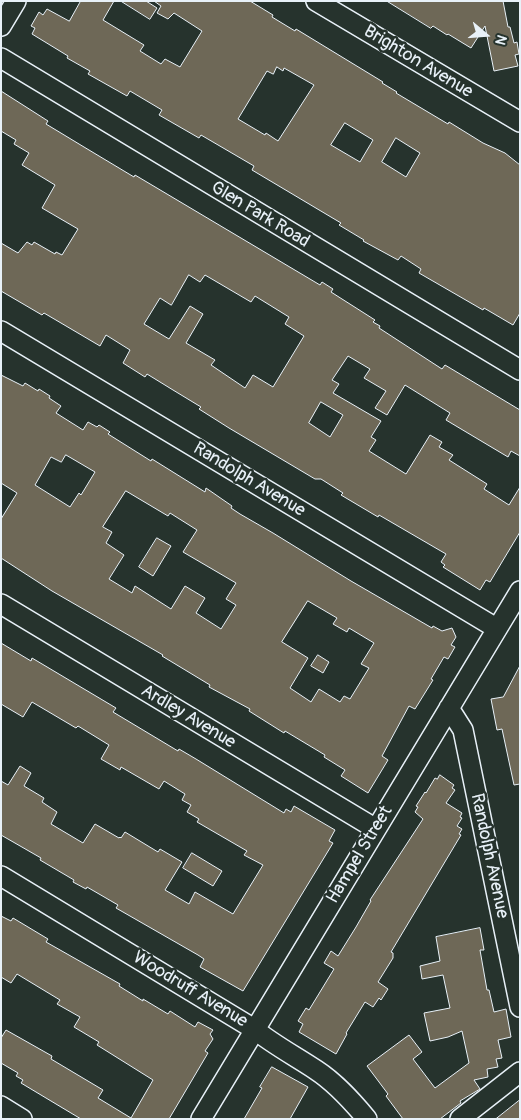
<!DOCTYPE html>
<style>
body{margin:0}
#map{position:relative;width:521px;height:1120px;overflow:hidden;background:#26332d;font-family:Pangolin,sans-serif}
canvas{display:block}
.frame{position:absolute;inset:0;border:2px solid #e8f1f8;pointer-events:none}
.north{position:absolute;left:461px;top:10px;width:50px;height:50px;-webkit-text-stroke:4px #26332d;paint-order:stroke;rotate:108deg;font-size:14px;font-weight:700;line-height:20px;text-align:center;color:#e8f1f8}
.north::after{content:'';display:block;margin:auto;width:18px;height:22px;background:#e8f1f8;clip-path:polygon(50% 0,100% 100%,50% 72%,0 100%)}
</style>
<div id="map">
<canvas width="521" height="1120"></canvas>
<div class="frame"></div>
<div class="north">N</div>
</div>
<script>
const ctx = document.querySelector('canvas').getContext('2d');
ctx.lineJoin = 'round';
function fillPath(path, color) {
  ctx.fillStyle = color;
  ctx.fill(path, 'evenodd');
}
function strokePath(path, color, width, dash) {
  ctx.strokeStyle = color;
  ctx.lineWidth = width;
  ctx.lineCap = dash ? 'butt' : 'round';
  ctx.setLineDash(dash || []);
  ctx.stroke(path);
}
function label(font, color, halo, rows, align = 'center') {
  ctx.font = font + ' Pangolin,sans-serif';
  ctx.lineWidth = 5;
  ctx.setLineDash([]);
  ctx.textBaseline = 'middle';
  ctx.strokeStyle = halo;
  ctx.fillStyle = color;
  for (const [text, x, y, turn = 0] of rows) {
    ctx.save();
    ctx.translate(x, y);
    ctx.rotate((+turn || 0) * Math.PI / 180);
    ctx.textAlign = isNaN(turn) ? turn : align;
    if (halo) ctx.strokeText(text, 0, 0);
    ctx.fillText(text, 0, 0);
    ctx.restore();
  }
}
const building = new Path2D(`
 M81,1h33l-11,19 41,25 -4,6 21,13 4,-5 15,8 22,-36 -28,-18 -6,6 -11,-6 4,-7 -7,-5h96l23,14 -1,2 23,14 1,-2 87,53 -1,1 15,9 -1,1 52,31 1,-2 34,21 22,10 15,12v148l-7,12 -29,-17 -1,2 -64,-37 2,-4 -20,-13 -3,4 -35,-19 1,-1 -25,-15 2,-2 -89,-53 2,-4 -53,-31 -2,3 -40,-23 3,-5 -32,-19 -3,5 -39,-22 2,-3 -23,-13 1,-2 -36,-22 3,-6 -4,-2 8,-14 4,3 4,-6 22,12zM277,67l6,4 1,-3 30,17 -36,56 -12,-8 -1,2 -27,-16 29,-48 6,3zM345,123l28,17 -13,22 -29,-17zM396,138l24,15 -14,24 -24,-15z
 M121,1h25l11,7 -7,11z
 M387,1h116l5,26h2l4,16 3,-1 2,12 -4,1 3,11 -24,5 -9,-45 -14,22 -23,-14 -1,1 -14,-9 -2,2z
 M1,91l47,30 -2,3 38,23 50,30 1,-2 185,110 2,-3 11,7 -2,3 44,28 -2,2 7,4 -1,2 63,41 3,-4 75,45v46l-9,-5 -3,6 -62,-37 4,-7 -45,-28 -18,30 -12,-7 11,-17 -22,-13 6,-9 -22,-13 -16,24 7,4 -6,9 48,28 -10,16 5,3 -7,11 37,23 24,-39 12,7 -3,5 14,8 -4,5 38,24 -3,5 25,16 11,-18v45l-30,50 -4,-2 -6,10 -37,-23 2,-2 -4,-3 5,-8 -67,-39 -1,2 -37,-22 2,-2 -22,-14h-6l-86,-51 -30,-19 2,-2 -28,-17 -26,-16 -2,3 -22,-14 7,-13 -24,-15 -6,11 -56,-33 -2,2 -41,-24v-48l17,10 9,-11 5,3 2,-3 21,12 1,-2 6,3 16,-26 -36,-21 13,-23 -33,-20 7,-12 -15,-9 2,-4 -15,-9zM189,275l11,7 5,-7 46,27 4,-6 34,21 -4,7 19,12 -31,51 -20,-12 -8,13 -34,-23 4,-5 -29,-17 17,-29 -13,-8 -21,33 -25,-15 16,-26 11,7zM321,402l22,13 -13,22 -21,-14z
 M1,375l22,11 2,-3 13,8 1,-2 11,7 -1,2 12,8 -5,7 27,17 5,-8 9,5 2,-2 11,7 -2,2 43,27 1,-2 53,33 1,-4 26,18 -1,2 9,6 33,19 78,48 81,47 1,-2 9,5 10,-3 4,9 -5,8 4,2 -7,12 -4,-2 -13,22 2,1 -18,29 -6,-3 -27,50 6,4 -20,33 -27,-17 4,-6 -21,-13 1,-2 -40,-24 -1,2 -35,-22 1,-2 -41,-22 1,-2 -48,-29 1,-1 -111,-64 -51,-33v-39l16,-26 -16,-10zM66,455l29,17 -14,23 -2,-2 -9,14 -35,-22 16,-28 10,5zM126,491l42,25 2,-3 27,17 -14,22 53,31 -10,16 10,6 -15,24 -25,-16 9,-15 -20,-12 -14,23 -36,-23 -3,7 -23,-14 15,-24 -18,-12 6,-11 -9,-5zM308,601l29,17 -4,6 14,8 2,-4 25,15 -13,21 8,4 -19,31 -6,-3 -4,6 -21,-13 -8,13 -21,-14 18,-30 -26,-16z
 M157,538l14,8 -18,30 -14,-9z
 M1,643l30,18 1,-3 84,50 -3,4 65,39 1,-2 17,10 88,54 2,-4 5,3 3,-6 41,24 -6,11 4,2 -90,148 -43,-24 4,-8 -6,-4 -82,-47 2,-3 -31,-18 -1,2 -13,-7 1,-2 -34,-20 1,-2 -40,-23v-54l7,4 12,-19 11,7 -7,13 20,12 -2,4 15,10 -6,12 32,19 12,-19 24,14 1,-1 1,1 4,-6 33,20 2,-3 22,13 -17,28 24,14 6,-12 38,22 30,-49 -19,-10 3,-4 -50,-29 2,-3 -12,-7 4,-7 -9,-5 3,-6 -21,-13 -5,8 -38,-22 -1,3 -19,-11 8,-14 -31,-19 -2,2 -44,-26 -9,15 -22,-13z
 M318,655l11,7 -6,11 -12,-7z
 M520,666v118l-6,1 -12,-56 -5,1 -6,-31 12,-2z
 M440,775l14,10 -2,3 3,2 -9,13 16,10 -2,4 2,1 -5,8 5,3 -3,5 2,1 -70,117 2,1v5l-15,24 10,7 -7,11 -2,-2 -6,9 -8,-5 -19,31 1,1 -11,20 -37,-22 4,-8 -5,-3 8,-13 3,2 25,-41 -10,-6 7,-12 7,5 18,-29 15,-26 -1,-1 53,-81 -8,-7 3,-5 -2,-1 9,-14 1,1 9,-15 2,1z
 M192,853l30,18 -9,15 -30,-18z
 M1,916l10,5 2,-3 35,21 -2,3 74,42 -1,2 24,15v-2l25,15 2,-3 25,16 3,-5 15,8 -3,4 3,5 -8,12 3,2 -39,66h-88l-60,-36 2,-3 -7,-4 2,-3 -17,-10v-25l5,-8 46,26 -1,3 52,31 -5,8 33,20 22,-38 -56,-35 2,-3 -25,-15 6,-10 -23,-13 3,-4 -43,-26 -6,9 -10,-6z
 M480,928l4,22h-4l7,40h2l5,22 12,-3 5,28 -13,3 4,18 -6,1 2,8 -11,2 1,8 -14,3 6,9 -20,12 1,2 -21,16h-37l-17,-23 2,-2 -21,-28 42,-31 13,17 -9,7 22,29 34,-25 -7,-32 -14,6 -18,4 -6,-28 26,-5 -7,-33 -21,4 -2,-13 20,-5 -4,-24z
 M272,1067l36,20 -18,32h-46l18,-31 -2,-1z
 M520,1100v19h-24z`);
const minor = new Path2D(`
 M316,1l204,121
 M1,26l15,-25
 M1,58l519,312
 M1,331l495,297
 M1,604l375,225
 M449,708l14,22 57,277
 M1,876l253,153c20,16 41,27 62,41 20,13 36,31 51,49
 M1,1106l21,13
 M201,1119l319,-528
 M460,1119l60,-47`);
const streetNames = [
 ["Brighton Avenue",418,62,31],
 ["Glen Park Road",260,215,31],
 ["Randolph Avenue",249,480,31],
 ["Ardley Avenue",188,717,31],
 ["Hampel Street",360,855,-59],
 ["Randolph Avenue",489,856,78],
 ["Woodruff Avenue",190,990,31]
];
fillPath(building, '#6e6857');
strokePath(building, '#e8f1f8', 1);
strokePath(minor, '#e8f1f8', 22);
strokePath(minor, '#26332d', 19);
label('18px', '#e8f1f8', '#26332d', streetNames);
</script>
